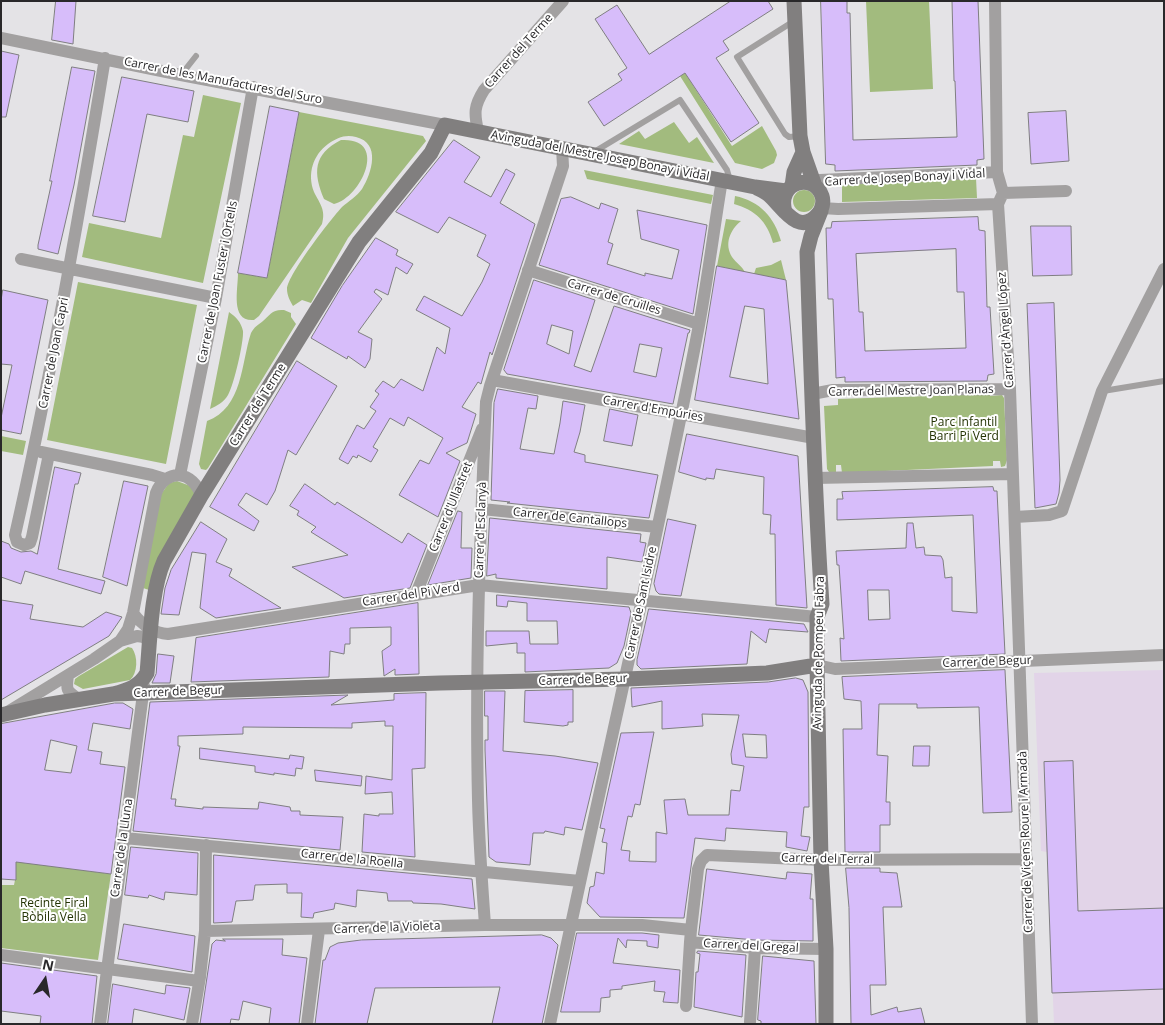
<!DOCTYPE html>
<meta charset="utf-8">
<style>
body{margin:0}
#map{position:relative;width:1165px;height:1025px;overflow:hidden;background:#e4e3e6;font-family:"Open Sans",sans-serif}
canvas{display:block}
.frame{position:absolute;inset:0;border:2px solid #29282a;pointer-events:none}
.north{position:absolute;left:20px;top:955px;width:50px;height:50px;-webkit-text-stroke:4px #fff;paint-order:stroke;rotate:12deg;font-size:14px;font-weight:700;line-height:20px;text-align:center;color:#29282a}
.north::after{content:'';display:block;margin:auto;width:18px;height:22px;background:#29282a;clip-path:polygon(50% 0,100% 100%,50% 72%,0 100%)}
</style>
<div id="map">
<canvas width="1165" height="1025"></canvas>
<div class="frame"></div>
<div class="north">N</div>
</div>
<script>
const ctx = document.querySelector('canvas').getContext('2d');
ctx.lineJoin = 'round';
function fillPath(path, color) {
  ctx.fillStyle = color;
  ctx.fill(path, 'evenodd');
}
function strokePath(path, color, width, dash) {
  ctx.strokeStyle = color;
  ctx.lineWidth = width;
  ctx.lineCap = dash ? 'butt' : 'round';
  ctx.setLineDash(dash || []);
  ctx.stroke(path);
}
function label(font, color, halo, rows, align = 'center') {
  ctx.font = font + ' "Open Sans",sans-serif';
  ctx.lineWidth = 4;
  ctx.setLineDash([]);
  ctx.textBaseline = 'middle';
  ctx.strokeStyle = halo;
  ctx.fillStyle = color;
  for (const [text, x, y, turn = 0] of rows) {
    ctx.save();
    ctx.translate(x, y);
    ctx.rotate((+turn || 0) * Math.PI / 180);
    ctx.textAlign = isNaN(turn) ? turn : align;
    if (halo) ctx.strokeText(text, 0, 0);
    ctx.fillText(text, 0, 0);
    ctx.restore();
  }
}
const education = new Path2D(`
 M1164,670v354h-110l-7,-172 -6,-1 -7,-178z`);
const green = new Path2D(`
 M866,1h63l4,88 -63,3z
 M685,73l47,73 30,-20 14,25 1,4 -3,8 -12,6 -27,-6 -55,-87z
 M203,95l38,8 -38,180 -121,-26 7,-34 72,15 22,-103 11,2z
 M299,112l124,24 3,5 -78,97 -37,65 -9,-3 -9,6c-3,-5 -6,-11 -6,-17 1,-15 44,-70 55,-82 7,-6 15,-11 20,-18 10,-16 19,-46 -6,-52 -11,-3 -19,1 -28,7 -15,11 -21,30 -14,48 6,12 12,18 8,32l-63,92 -5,4c-24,2 -16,-30 -16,-47l29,5z
 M674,122l15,21 8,-6 17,26 -95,-19 20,-13 6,8z
 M341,140c48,-3 21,57 -7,64l-10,-5c-11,-26 -11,-45 17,-59z
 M584,170l129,25 -2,9 -124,-25z
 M976,178l1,20 -135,4v-19z
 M793 201a11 11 0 1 1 22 0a11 11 0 1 1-22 0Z
 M735,196c25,5 40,22 46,45l-8,2c-6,-22 -18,-33 -39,-39z
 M726,219l15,2c-11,9 -17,23 -9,36 4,6 10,9 13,15l-28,-6z
 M781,260l5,20 -32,-6 2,-6 15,-3z
 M78,282l119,23 -31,159 -119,-24z
 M284,310l7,3v4l5,7 -88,144 -2,2 -5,-1 -2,-5 8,-43c36,-13 34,-58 44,-88 3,-6 7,-8 12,-12 7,-6 9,-12 21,-11z
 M229,312c7,5 12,10 14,19 1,10 -9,54 -15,64 -4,7 -11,11 -18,14z
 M990,394v2l12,-1 2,3 3,62 -2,6 -4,1 -1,-6h-7v5l-151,7 -1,-8h-5v9l-7,-2 -2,-3 -3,-63 14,-1v-6z
 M1,436l25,5 -3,14 -22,-4z
 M177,481l16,6 4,8 -48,95 -6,-2 16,-91 10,-14z
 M128,647l4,1c6,8 6,25 -2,32l-47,9 -9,-5 1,-5 4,-3z
 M16,861l95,13 -13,86 -97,-12v-63h13l1,-5 1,-1z`);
const building = new Path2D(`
 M56,1h20l-3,43 -21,-4z
 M731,1h37l5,8 -50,32 6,9 -13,8 43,65 -28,19 -46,-69 -81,53 -16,-24 34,-22 -4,-6 9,-6 -32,-49 22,-14 32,49z
 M821,1h26v12h3l3,127 104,-3 -2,-56h-1l-2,-80h26l6,158 -7,1v5l-142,6v-6l-9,-1z
 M1,51l18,4 -13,62h-5z
 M72,67l23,4 -21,114 -16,69 -20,-5v-4l14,-64h-2z
 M122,77l72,14 -6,31 -41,-8 -22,108 -32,-6z
 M270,106l29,6 -32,166 -29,-5z
 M1066,111l3,50 -38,3 -3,-51z
 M454,140l26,17 -16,25 27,15 15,-28 9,5 -15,29 35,21 -43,131 -2,-3 -9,32 -3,-2 -16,25 14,7 -9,29 -21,10 14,8 -22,56 -39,-22 21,-35 9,4 14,-26 -35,-21 -4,9 -14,-8 -17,29 5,3 -7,12 -13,-7 -1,3 -4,-2 -5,8 -9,-5 18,-34 7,4 12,-18 -6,-4 9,-13 -4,-3 8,-10 11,7 7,-9 22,12 14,-44 8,7 5,-26 -34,-18 8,-14 38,20 20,-34 8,-18 -13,-8 9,-21 -37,-18 -11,16 -42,-21z
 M571,197l28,12 2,-6 17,6 -10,33 5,2 -6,20 38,12v-3l27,6 7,-29 -38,-11 -4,-29 70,15 -14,89 -154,-49 22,-66z
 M978,217l1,13 6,1 2,76h3l4,67 -6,1 -1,6 -142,1v-5l-9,1 -3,-79h-5l-2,-71h5l1,-6zM956,249l1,43h7l2,56 -101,3 -2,-39h-4l-3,-58z
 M1031,226h40l1,49 -39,1z
 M376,238l22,12 -2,5 17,9 -6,10 -11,-7 -8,28 -12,-6 -2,3 8,7 -24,33 14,7 -2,20 -5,9 -17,-12 -1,3 -36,-21 31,-52z
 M717,266l69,14 13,139 -104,-19zM745,306l19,3 4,75 -38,-7z
 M534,280l61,20 -21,66 17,6 23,-66 76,24 -1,3h-1l-15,71 -166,-30 -3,-4zM552,325l21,6 -4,23 -22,-10zM640,344l22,4 -6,29 -22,-5z
 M3,290l45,10 -27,134 -20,-4v-12l11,-53 -11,-1v-63z
 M1054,303l6,177 -1,13 -3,11 -21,4 -8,-204z
 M297,361l40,25 -41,69 -8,-5 -13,41 -8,14 -21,-12 -8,12 21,16 -5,10 -44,-24z
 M498,389l40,7 -2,13 -8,-1 -8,41 34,5 6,-31 3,-22 22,4 -5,27 -6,20 11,3v7l73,13 -9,43 -142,-15 3,-1 -19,-2 3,-97z
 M610,409l28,6 -6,31 -28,-5z
 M687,434l111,22 9,152 -31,-3 -1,-71h-5l1,-19 -8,-1 1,-37 -48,-8 -2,10 -8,-1v2l-27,-8z
 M55,467l26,6 -3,11h-3l-17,85 47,12 -4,13 -76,-23 -4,13 -20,-7v-36l8,3 2,4 10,4 10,-1 6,3z
 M124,481l24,5 -21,100 -24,-9z
 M305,484l30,21 2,-3 65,41 6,-10 19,12 -17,43 -66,10 -52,-31 56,-12 -37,-23 5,-5 -19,-12 2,-4 -9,-5z
 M993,487l1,4h3l8,163 -164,7 -1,-23 4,1 -5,-74h-2l-1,-14 70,-3 1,-25h6l3,25 8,-1 1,8 16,1 2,4 2,18 7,-1v34l25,2 -4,-98 -136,5v-21h6l-1,-7zM868,590h21l1,29 -21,1z
 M458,511l4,1 -1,36h11l-1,30 -43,7z
 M490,518l151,16 -1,8 6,1 -4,19 -35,-5v32l-111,-11v-4l-9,2z
 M668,519l28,6 -15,71 -22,-2 -3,-3 -2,-7z
 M201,522l26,17 -11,23 16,7 -3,7 52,32 -65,10 -16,-10 6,-54 -14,-2 -13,63 -18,-1 4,-26 6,-18z
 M497,595l132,12 2,6 -7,33 -7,17 -8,5 -84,4v-19h-8v-10l-31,3v-15h43l1,13h28l-1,-23h-30v-18l-19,-2 -1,6 -10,-1z
 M1,600l32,5 -3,14 53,8 23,-15 16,5 -13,19 -108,64z
 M418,603l1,71 -24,1v-6l-11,7 -2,-25 9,-6v-18l-41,1v16h-5l-1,10 -14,-3 -1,26 -138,5 5,-44z
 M649,609l155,15 4,8 -39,-3 -3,14 -15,-12 -4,33 -106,5 -4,-4v-5z
 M158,654l16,2 -4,27h-18l4,-9z
 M1005,670l7,142 -29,1 -4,-106 -62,1v-4h-38l-2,51 11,1 -2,46h4v23h-10v27h-35l-2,-123h19l-1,-28 -17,-2 -2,-22z
 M796,678l7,2 5,12 1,115h-5l-3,29 9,1 -3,14 -21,-4 1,-15 -61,-4 -1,13 -30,-3 -11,80 -84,-1 -13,-14 3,-16 4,-1 2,-14 8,2 3,-31 -5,-1 3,-13 -5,-1 21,-95 33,-1 -14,73 -5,-1 -3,13 -4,-1 -7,34 9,1 -1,10 27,1v-30l11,2 -3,-34 21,-1 3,16h41l2,-25 9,1 4,-25 -12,-2 -1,-10 8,-39 -37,-1 1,12 -41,3v-28l-30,6 -1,-19 137,-6zM743,734l23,1 1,23 -21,-1z
 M573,690v32h-5v3l-5,1 -39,-4 1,-31z
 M485,691h20l-2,60 52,5 43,7 -16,67 -17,-3 -1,8 -19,-4 -1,2h-11l-3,32 -34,-3 -7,-5 -4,-107v-10h3v-24h-3z
 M426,693l-1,75 -13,1 3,88 -53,-5 2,-38 15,2v-2h14l-1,-22 -27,2 1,-18 26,4 1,-54h-8v-5l-33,2v5l-109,-1v7l-65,2v10h2l-9,53h5l-1,7 28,3v-2l55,2 1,-7 31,5 1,4h9v4l43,2 -3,33 -207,-19 17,-129 198,-7 -17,10 63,-5v-6z
 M115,703h8l10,6 -3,20 -37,-6 -5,27 14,2 -2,12 25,3 -14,107 -95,-12v18l-15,-1v-155zM51,740l26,6 -6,27 -26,-3z
 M914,746h16l-1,20h-16z
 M200,748l89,11 1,-4 14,2 -2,12 -6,-1 -1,8 -21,-3v2l-19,-3v-6l-55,-7z
 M1073,761l5,150 86,-3v81l-112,4 -8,-231z
 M315,770l47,6 -1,10 -45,-5z
 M131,847l67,6 -1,42 -32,-3 -1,8 -15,-5 -1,3 -23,-3z
 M214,855l258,24 3,30 -34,-5 -28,-1 -1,-2h-24l-1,-8 -30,-3 -1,17 -21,-4 -1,6 -20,4 -1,5 -12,-1 1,-24h-15v-9l-32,1 -2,15 -17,1 -4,21 -18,1z
 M846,868h34v4l17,1 5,34h-19l3,78h-16l1,30 26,-8 1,5 23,-4 4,16h-74l-2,-116z
 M707,869l79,10 1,-7 25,2 -2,25h3v42l-58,-1 -56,-5z
 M124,924l71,12 -3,36 -74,-13z
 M577,933h65l17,2 -1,13 -11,-2v-5l-20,-1 -1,8 -8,-10 -5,25 67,7 -2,33 -15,-1 2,-10 -11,-1 1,-10 -33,5v3l-12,1v7l-9,1 -1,14h-39z
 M542,935l9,3 7,7 -16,79h-50l8,-37 -125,1 -8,36h-52l8,-64h2l5,-13 8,-4 23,-3z
 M223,939h60l-1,16 25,3 -8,66h-30l2,-16 -28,-7 -4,19 -8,-1 -1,5h-30l12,-80 4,-4 9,1z
 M698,951l48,4 -4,62 -48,-10 2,-35h2l2,-18 -3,-1z
 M763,956l51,5 2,63h-55v-3l-3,-1z
 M1,963l96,13 -5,48h-52l1,-8 -40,-5z
 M113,984l52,10 1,-9 24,3 -6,32 -50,-11 -2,15h-24z`);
const lane = new Path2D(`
 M794,21l-57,36 48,77 4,3 11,-1
 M181,75l15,-19
 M594,152l86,-52 47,70 2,7 -5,2
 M1103,391l61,-10`);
const street = new Path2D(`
 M995,1l2,171 6,21 -5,11 12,185 22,635
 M1,38l180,37 264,50
 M478,131c-4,-18 -4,-25 6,-41l79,-89
 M818,189l2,-9 177,-8
 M1003,193l63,-2
 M822,208l16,1 160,-5
 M21,259l195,39
 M528,270l171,54
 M492,380l322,58
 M812,394l21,-4 177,-1
 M41,452l111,23 13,4
 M49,454l-17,83 -2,6 -6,2 -7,-3 -2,-7c36,-158 64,-317 90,-477
 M180,475l36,-177 37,-211
 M815,478l198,-4
 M482,509l175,18
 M1015,517l34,-2 13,-4 40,-120 62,-122
 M416,594l66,-165
 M133,613c9,12 20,20 35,21l311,-49 338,32
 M120,641l8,-12 5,-16 23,-120c10,-26 38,-22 45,3
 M817,665l18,4 329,-14
 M68,675c-2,15 -2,16 11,24
 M9,711l85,-52 26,-18 17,-5 7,1 6,6
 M124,838l456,43
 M485,925c-3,-41 -6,-83 -7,-125 -3,-132 2,-265 8,-398l4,-16 73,-220 -1,-18
 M691,930l7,-61 3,-8 6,-6 114,5 206,-1
 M205,931l280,-6h157l49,5 -1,12 65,6 71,1
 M1,955l198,26
 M686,1006l4,-64
 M750,1022l5,-74
 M100,1024l44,-338
 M192,1024l8,-47 5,-46 1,-86
 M307,1024l12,-94
 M550,1024c48,-233 104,-465 149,-699 9,-48 15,-97 23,-145`);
const secondary = new Path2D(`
 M794,1l6,135 3,16 12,34
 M792,186l2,-14 9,-20
 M757,188c4,2 9,4 13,8 13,12 29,41 48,18 4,-4 6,-12 4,-18 -8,-24 -46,-15 -37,16
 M821,211l-10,25 -4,16c4,118 7,235 15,352l-5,13v48l4,195 5,89v75
 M113,694c15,-4 26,-7 34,-21 3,-32 4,-83 17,-112l37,-65 158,-254 72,-89 14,-28 310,62 31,4
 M1,715l44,-10 68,-11 327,-11 186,-4 141,-6 50,-8`);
const streetNames = [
 ["Carrer del Terme",519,51,-48],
 ["Carrer de les Manufactures del Suro",223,81,11],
 ["Avinguda del Mestre Josep Bonay i Vidal",600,156,11],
 ["Carrer de Josep Bonay i Vidal",905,178,-3],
 ["Carrer de Joan Fuster i Ortells",218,282,-79],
 ["Carrer de Cruïlles",614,297,17],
 ["Carrer d'Àngel López",1006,330,-94],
 ["Carrer de Joan Capri",54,353,-79],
 ["Carrer del Mestre Joan Planas",911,391,-1],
 ["Carrer del Terme",258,405,-58],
 ["Carrer d'Empúries",653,409,10],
 ["Carrer d'Ullastret",451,507,-68],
 ["Carrer de Cantallops",570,518,6],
 ["Carrer d'Esclanyà",481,530,-88],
 ["Carrer del Pi Verd",411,595,-9],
 ["Carrer de Sant Isidre",641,603,-78],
 ["Avinguda de Pompeu Fabra",819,653,-89],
 ["Carrer de Begur",987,662,-2],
 ["Carrer de Begur",583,680,-2],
 ["Carrer de Begur",178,692,-2],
 ["Carrer de Viçens Roure i Armadà",1026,842,-92],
 ["Carrer de la Lluna",122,848,-82],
 ["Carrer de la Roella",352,859,6],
 ["Carrer del Terral",827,859,1],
 ["Carrer de la Violeta",387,928,-2],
 ["Carrer del Gregal",751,946,3]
];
const parkNames = [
 ["Parc Infantil",964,423],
 ["Barri Pi Verd",964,437],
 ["Recinte Firal",54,904],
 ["Bòbila Vella",54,918]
];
fillPath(education, '#e2d4e8');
fillPath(green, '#a2bb7e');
fillPath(building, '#d7bdfa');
strokePath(building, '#7f7e81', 1);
strokePath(lane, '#a2a0a0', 6);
strokePath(street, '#a2a0a0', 12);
strokePath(secondary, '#817f7f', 15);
label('12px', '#29282a', '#fff', streetNames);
label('12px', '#243304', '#fff', parkNames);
</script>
